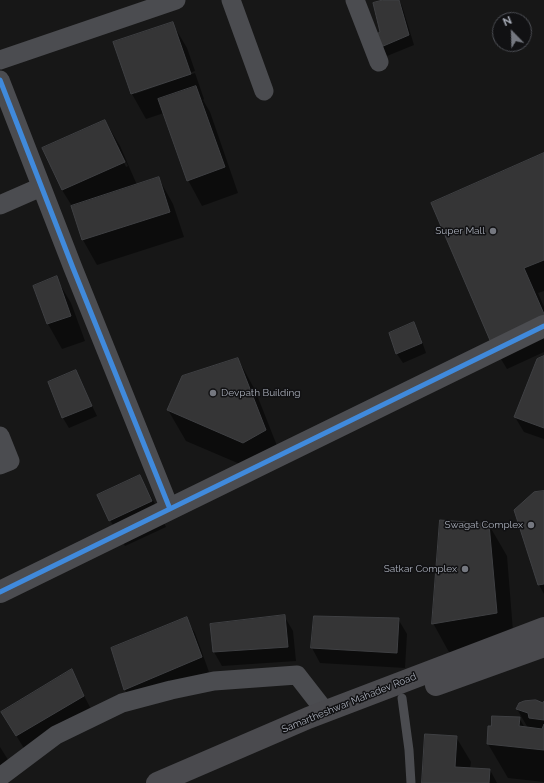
<!DOCTYPE html>
<style>
body{margin:0}
#map{position:relative;width:544px;height:783px;overflow:hidden;background:#171717;font-family:Raleway,sans-serif}
canvas{display:block}
.north{position:absolute;left:492px;top:12px;width:40px;height:40px;box-sizing:border-box;background:#111113;border:1px solid #4d4f55;border-radius:50%;rotate:337deg;font-size:11px;font-weight:700;line-height:16px;text-align:center;color:#a8adb8}
.north::after{content:'';display:block;margin:auto;width:14px;height:18px;background:#757880;clip-path:polygon(50% 0,100% 100%,50% 72%,0 100%)}
</style>
<div id="map">
<canvas width="544" height="783"></canvas>
<div class="north">N</div>
</div>
<script>
const ctx = document.querySelector('canvas').getContext('2d');
ctx.lineJoin = 'round';
function fillPath(path, color) {
  ctx.fillStyle = color;
  ctx.fill(path, 'evenodd');
}
function strokePath(path, color, width, dash) {
  ctx.strokeStyle = color;
  ctx.lineWidth = width;
  ctx.lineCap = dash ? 'butt' : 'round';
  ctx.setLineDash(dash || []);
  ctx.stroke(path);
}
function label(font, color, halo, rows, align = 'center') {
  ctx.font = font + ' Raleway,sans-serif';
  ctx.lineWidth = 3;
  ctx.setLineDash([]);
  ctx.textBaseline = 'middle';
  ctx.strokeStyle = halo;
  ctx.fillStyle = color;
  for (const [text, x, y, turn = 0] of rows) {
    ctx.save();
    ctx.translate(x, y);
    ctx.rotate((+turn || 0) * Math.PI / 180);
    ctx.textAlign = isNaN(turn) ? turn : align;
    if (halo) ctx.strokeText(text, 0, 0);
    ctx.fillText(text, 0, 0);
    ctx.restore();
  }
}
const shadow = new Path2D(`
 M387,0h12l3,6 12,39 -27,11 -6,-10 1,-14z
 M172,23l15,25 8,23 -60,21v2l60,-21 9,26 -1,1 7,12 28,81 -36,13 -14,-26 -24,-67 -18,6 -14,-25 -18,-51z
 M105,121l15,25 17,39 22,-6 14,25 11,33 -87,28 -14,-25 -11,-34 -10,-16 -18,-41zM116,146h2l10,20 -2,1z
 M544,154v137l-6,2 6,14v45l-37,17 -15,-25z
 M56,278l15,25 14,38 -23,8 -14,-25 -14,-38z
 M413,323l6,10 7,20 -23,10 -6,-9 -7,-21z
 M544,357v82l-20,-7 -9,-15z
 M238,359l17,31 28,71 -22,12 -75,-32 -18,-31z
 M75,371l22,45 -28,12 -6,-10 -14,-36z
 M140,477l14,25 12,25 -41,19 -15,-26z
 M544,492v102l-5,-9z
 M489,525l18,31 7,88 -64,10 -17,-31z
 M284,616l9,15 3,30 -74,5 -8,-14z
 M315,617l83,2 9,15 -2,34 -85,-5 -8,-15z
 M186,619l9,14 14,39 -75,32 -9,-14 -13,-42z
 M71,671l21,40 -67,39 -14,-23z
 M544,703v79l-36,-4 -20,-34 31,-26 6,10h3l-11,-19 26,-5z
 M456,737l15,25 -1,7 20,1 7,13h-74z
 M0,747l10,16 -10,11z`);
const building = new Path2D(`
 M383,0h16l10,35 -28,12 -6,-12 5,-3 -7,-29z
 M173,22l18,52 -60,20 -18,-52z
 M196,86l29,81 -38,14 -29,-82z
 M105,120l20,42 -63,28 -20,-42z
 M544,153v107l-20,8 20,46v6l-52,25 -61,-142z
 M159,177l11,35 -88,28 -11,-34z
 M57,276l14,40 -24,8 -14,-38z
 M414,322l8,21 -26,11 -7,-21z
 M544,356v72l-30,-11 23,-58z
 M238,358l28,72 -23,13 -76,-33 15,-34z
 M76,370l16,36 -30,12 -14,-36z
 M140,475l12,26 -43,20 -12,-26z
 M544,491v93l-6,1 -24,-75 20,-18z
 M440,520l49,4 8,89 -65,11z
 M285,615l3,32 -75,5 -3,-28z
 M314,616l85,2 -2,35 -86,-5z
 M187,617l15,40 -78,33 -13,-42z
 M72,669l12,27 -68,40 -15,-24z
 M536,700l7,3 1,-2v19l-15,-2 -1,-5 -12,-4 3,-6 5,-2z
 M492,716l28,1 -1,9 23,3 2,-5v26l-57,-6 1,-18h3z
 M425,734l32,2 -2,31 35,2 -1,14h-67z`);
const service = new Path2D(`
 M402,698l7,52 2,33`);
const minor = new Path2D(`
 M231,0l33,91
 M355,0l24,62
 M0,60l176,-60
 M0,80l73,188 97,241
 M0,205l41,-18
 M0,436l10,25 -10,4
 M0,777l56,-42 66,-32 49,-13 43,-9 83,-6 28,36`);
const tertiary = new Path2D(`
 M0,592l544,-266`);
const secondary = new Path2D(`
 M436,685l108,-39
 M157,783l151,-65 236,-90`);
const cycleway = new Path2D(`
 M0,80l73,188 97,241
 M0,592l544,-266`);
const markers = [
 [493,231,4,"#757880"],
 [213,393,4,"#757880"],
 [531,525,4,"#757880"],
 [465,569,4,"#757880"]
];
const poiNames = [
 ["Super Mall",485,231],
 ["Devpath Building",221,393,"left"],
 ["Swagat Complex",523,525],
 ["Satkar Complex",457,569]
];
const streetNames = [
 ["Samartheshwar Mahadev Road",349,703,-22]
];
fillPath(shadow, '#0007');
fillPath(building, '#353536');
strokePath(building, '#3f4043', 1);
strokePath(service, '#4b4c50', 9);
strokePath(minor, '#4b4c50', 19);
strokePath(tertiary, '#4b4c50', 22);
strokePath(secondary, '#4a4a4e', 22);
strokePath(cycleway, '#408adc', 5);
for (const [x, y, r, color] of markers) {
  const dot = new Path2D();
  dot.arc(x, y, r, 0, 2 * Math.PI);
  ctx.fillStyle = color;
  ctx.fill(dot);
  strokePath(dot, '#111113', 1.5);
}
label('10px', '#a8adb8', '#111113', poiNames, 'right');
label('10px', '#a8adb8', '#111113', streetNames);
</script>
